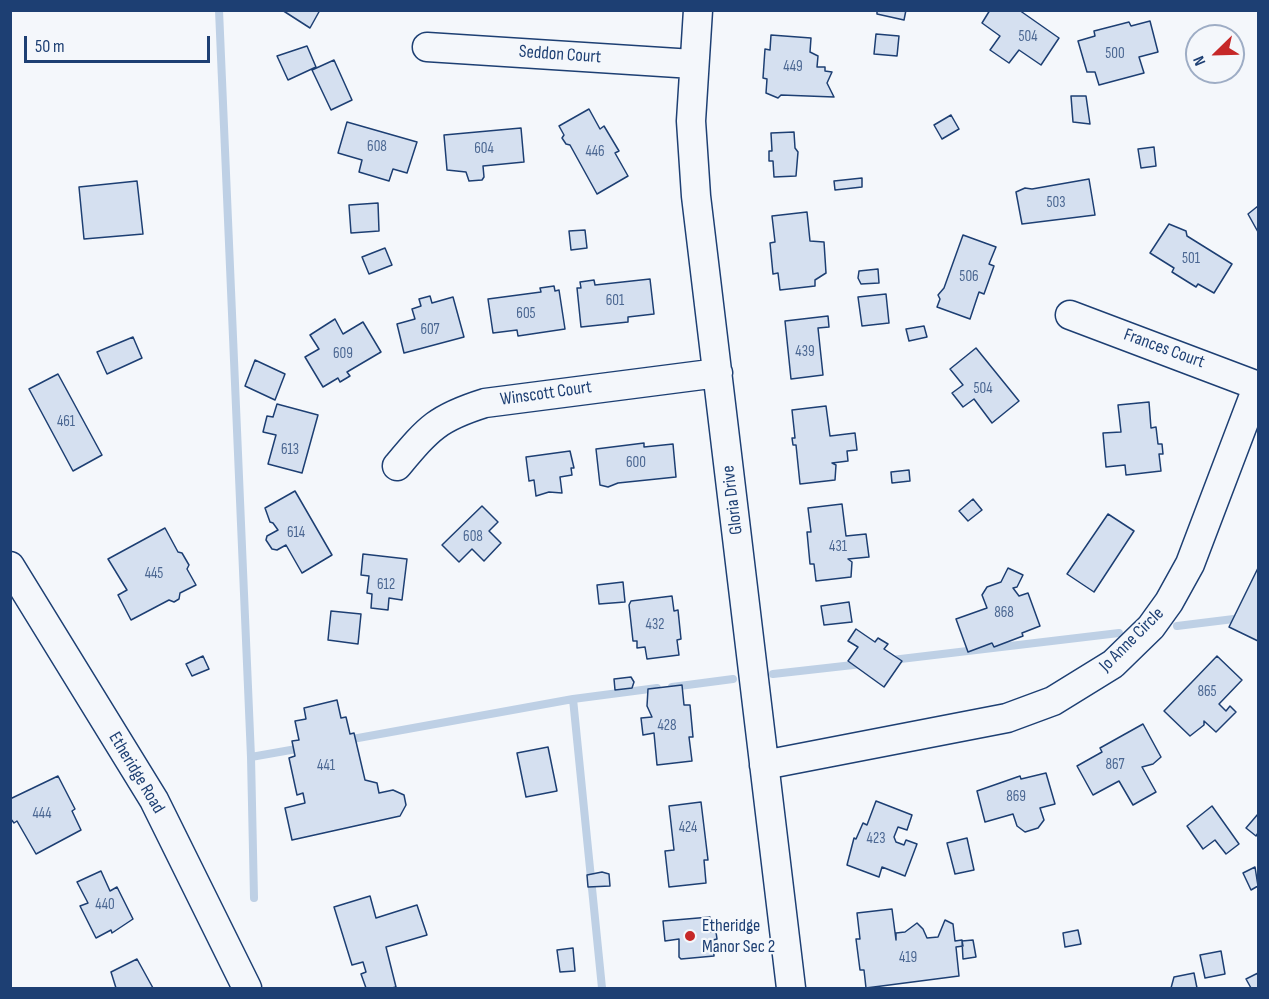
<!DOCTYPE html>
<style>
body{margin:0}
#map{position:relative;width:1269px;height:999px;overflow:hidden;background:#f4f7fb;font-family:"Sofia Sans Condensed",sans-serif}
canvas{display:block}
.frame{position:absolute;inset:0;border:12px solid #1d3f73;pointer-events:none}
.north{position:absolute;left:1185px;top:24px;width:60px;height:60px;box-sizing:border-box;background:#f4f7fb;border:2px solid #9eadc5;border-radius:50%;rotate:247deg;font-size:16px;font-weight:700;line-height:24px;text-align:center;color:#1d3f73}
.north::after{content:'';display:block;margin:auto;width:21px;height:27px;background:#c62828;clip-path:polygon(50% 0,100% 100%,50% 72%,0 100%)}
.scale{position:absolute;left:24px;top:36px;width:186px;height:27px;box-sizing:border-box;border:3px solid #1d3f73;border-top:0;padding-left:8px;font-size:18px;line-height:21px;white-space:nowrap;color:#1d3f73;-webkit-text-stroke:4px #f4f7fb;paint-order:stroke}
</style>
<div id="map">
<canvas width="1269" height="999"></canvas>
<div class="frame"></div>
<div class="north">N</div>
<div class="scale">50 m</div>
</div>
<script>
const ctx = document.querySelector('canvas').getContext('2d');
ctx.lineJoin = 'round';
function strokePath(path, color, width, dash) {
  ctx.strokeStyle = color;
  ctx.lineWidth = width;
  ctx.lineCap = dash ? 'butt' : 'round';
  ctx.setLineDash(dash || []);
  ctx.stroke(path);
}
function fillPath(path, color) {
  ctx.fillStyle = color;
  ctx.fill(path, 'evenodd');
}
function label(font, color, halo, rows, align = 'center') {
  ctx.font = font + ' "Sofia Sans Condensed",sans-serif';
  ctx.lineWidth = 4.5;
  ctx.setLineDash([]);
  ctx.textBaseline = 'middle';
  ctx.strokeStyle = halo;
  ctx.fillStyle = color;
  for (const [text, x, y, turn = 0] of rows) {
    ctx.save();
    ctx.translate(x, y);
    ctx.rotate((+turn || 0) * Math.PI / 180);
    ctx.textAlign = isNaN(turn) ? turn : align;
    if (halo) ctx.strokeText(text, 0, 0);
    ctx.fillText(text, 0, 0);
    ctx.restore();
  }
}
const stream = new Path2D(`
 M219,10l32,747 3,141
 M1177,626l81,-10
 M892,660l227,-27
 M773,674l89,-10
 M672,687l61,-8
 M573,699l29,289
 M347,740l226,-41 84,-11
 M251,757l51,-9`);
const building = new Path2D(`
 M282,10h38l-10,18z
 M877,10h29l-2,10 -27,-6z
 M990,10h29l40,28 -18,27 -22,-15 -10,13 -19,-13 10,-14 -18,-13z
 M1150,21l8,31 -19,5 5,16 -45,12 -4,-13h-8l-9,-31 17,-5 -1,-5 35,-9 2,4z
 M876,34l23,2 -2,20 -23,-2z
 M771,35l40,3 -1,14 8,4 -1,11h8v4l7,1 -5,11 7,14 -53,-2 -3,3 -12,-5 1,-14 -4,-1 2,-29 5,1z
 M307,46l9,21 -28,13 -11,-24z
 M334,60l18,40 -21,10 -19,-40z
 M1071,96h15l4,28 -17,-2z
 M589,109l11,20 4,-3 15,25 -4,2 13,23 -31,18 -27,-49 -4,-1 -4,-6 2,-3 -5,-9z
 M951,115l8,14 -17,10 -8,-14z
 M347,122l70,20 -10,31 -14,-4 -4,12 -30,-9 3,-12 -24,-7z
 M521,128l3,34 -41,4 1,11 -2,3 -13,1 -3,-9 -19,-2 -3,-35z
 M794,132l1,16 3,4 -2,24 -22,1 -1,-16h-4v-10h3l-1,-18z
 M1154,147l2,19 -15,2 -3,-19z
 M862,178v9l-27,3 -1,-9z
 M1089,179l6,36 -73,9 -6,-32 9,-4 7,1z
 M137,181l6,53 -59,5 -5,-52z
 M378,203l1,28 -28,2 -2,-28z
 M1258,206v26l-10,-18z
 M807,212l3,29 14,1 2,31 -11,7v6l-35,4 -2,-17 -5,1 -3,-31 5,-1 -3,-26z
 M1169,224l17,7 1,5 45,28 -18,29 -16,-9 -2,3 -24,-15 2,-4 -24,-15z
 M585,230l2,18 -16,2 -2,-19z
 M963,235l33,12 -7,17 5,2 -10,28 -5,-2 -9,27 -33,-12 3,-8 -2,-4 6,-7z
 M385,248l7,17 -23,9 -7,-17z
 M878,269l1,14 -18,1 -3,-6 1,-7z
 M650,279l4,35 -26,3v5l-47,5 -4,-39h4l-1,-6 14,-2 1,5z
 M554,286l1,5 4,-1 6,39 -47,7 -1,-6 -24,3 -5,-34 53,-7 -1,-4z
 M886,294l3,29 -27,3 -4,-29z
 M430,296l2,7 21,-6 11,40 -60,16 -7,-29 18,-5 -3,-10 9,-3 -2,-7z
 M828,316l1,11 -11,1 5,47 -32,4 -6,-58z
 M335,319l8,15 20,-12 18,30 -34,20 3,4 -10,6 -2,-4 -15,9 -18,-30 14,-8 -9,-14z
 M924,326l3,11 -18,4 -3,-12z
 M133,337l9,21 -35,16 -10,-22z
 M976,348l43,53 -27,22 -18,-24 -11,8 -11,-14 11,-8 -13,-16z
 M255,360l30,14 -10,26 -30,-14z
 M58,374l44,81 -29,16 -44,-82z
 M1149,402l2,26 5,-1 2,17h4l1,10h-4l2,17 -35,4 -1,-10 -19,2 -3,-34 18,-1 -3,-27z
 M277,404l41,11 -16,58 -34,-9 8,-29 -13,-3 4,-16 6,1z
 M826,406l4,30 25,-3 2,17 -10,1 1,10 -16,2 4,2 -1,15 -35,4 -4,-39h-3l-1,-7h3l-3,-28z
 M644,443v4l29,-3 3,33 -58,6 -10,4 -8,-2 -4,-36z
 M570,451l4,17h-3l1,7 -12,2 2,16 -13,-1 -13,4 -2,-16 -5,1 -3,-24z
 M909,470l1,11 -18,2 -1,-11z
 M295,491l37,64 -30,18 -16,-28 -9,5 -5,-1 -6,-9 1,-4 11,-6 -5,-7 -3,-1 -5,-14z
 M973,499l9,11 -14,11 -9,-10z
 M842,504l4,32 20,-2 3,23 -21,2 4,3 -1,15 -35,4 -2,-17h-4l-3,-32h4l-3,-24z
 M482,506l16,16 -9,9 12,12 -17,18 -12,-12 -13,13 -17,-17z
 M1108,514l26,17 -40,61 -27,-18z
 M165,528l13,24 4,1 7,12 -2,4 9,16 -16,8 -1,6 -5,3 -5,-2 -38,20 -13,-25 9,-5 -19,-31z
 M363,554l44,5 -5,41 -13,-2 -1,12 -17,-2 1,-14 -5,-1 2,-17 -8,-1z
 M1008,568l15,7 -6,12 -4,1 6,8 9,-3 12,33 -18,7 1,3 -29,11 -2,-4 -24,9 -12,-33 31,-11 -5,-13 5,-8 14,-5z
 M1258,568v73l-29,-14z
 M623,582l2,20 -26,2 -2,-19z
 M672,596l2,15 4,-1 3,29 -4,1 2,15 -32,4 -2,-12 -8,1v-7h-4l-4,-36 2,-4z
 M849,602l3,20 -28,3 -3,-19z
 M331,611l30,3 -3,30 -30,-4z
 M856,629l19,13 3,-4 10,6 -4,5 18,12 -18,26 -36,-26 10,-14 -10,-6z
 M203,656l6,13 -17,7 -6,-12z
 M1217,656l25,24 -23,24 7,7 4,-5 6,6 -20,20 -12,-11v4l-14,11 -26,-25z
 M631,677l3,5 -2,6 -17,2 -1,-11z
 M682,685l2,20h6l3,32h-4l3,24 -35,4 -3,-32 -11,2 -2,-17 11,-1 -5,-11 1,-17z
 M337,700l4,18 5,-1 4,17 4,-1 11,47 12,3 2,10 14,-3 11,5 2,10 -6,11 -108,24 -7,-32 20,-5 -2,-10 -6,2 -8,-37 6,-2 -3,-15 7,-1 -4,-19 11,-2 -2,-11z
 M1143,724l18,33 -8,7 -11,3 14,25 -23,13 -14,-24 -26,14 -16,-29 25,-14 -2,-4z
 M548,747l9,44 -31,6 -9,-44z
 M1046,773l9,31 -15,4 4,12 -6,8 -13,4 -8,-6 -4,-12 -28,8 -8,-31 43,-15 1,3z
 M58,776l17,33 -3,2 9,19 -45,24 -19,-33 -3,2 -4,-5v-19z
 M876,801l36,14 -5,15 -9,-3 -4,10 2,5 8,3 2,-5 11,4 -12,32 -23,-9 -3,10 -32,-12 7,-27 2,1 7,-16 4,2z
 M701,802l7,58h-4l2,23 -37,4 -4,-36 9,-1 -5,-44z
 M1212,806l27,38 -13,10 -11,-14 -12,9 -16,-23z
 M1258,814v19l-2,3 -10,-8z
 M967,838l7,32 -19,4 -8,-31z
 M1255,867l3,19 -7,4 -8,-17z
 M101,871l9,20 7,-4 16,32 -21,14 -1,-3 -15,8 -16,-32 8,-3 -11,-21z
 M602,872l7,2 1,12 -22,1 -1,-12z
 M370,896l6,22 41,-13 10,30 -41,12 10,40 -4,1h-26l-5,-14 5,-2 -3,-10 -11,3 -18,-58z
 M892,909l4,31v-7l9,-1 12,-9 6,6 4,9 11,-1 7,-17 8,4 2,17 7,-1 1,6 -7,1 3,29 -93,12 -2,-18h-4l-4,-31h4l-3,-26z
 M710,917l1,15h5l1,7 -4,1 1,16 -33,3 -2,-2v-18l-14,2 -2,-20z
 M1078,930l3,14 -16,3 -2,-14z
 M973,940l3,17 -13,2 -1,-18z
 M573,948l2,23 -15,1 -3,-22z
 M1221,951l4,23 -20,4 -5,-23z
 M137,959l16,29h-37l-5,-16z
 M1194,973l3,15h-26l3,-11z
 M1258,973v15h-7l-5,-9z`);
const minor = new Path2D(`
 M698,10l-7,111 5,75 95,792
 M427,47l266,17
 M1070,315l188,71
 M397,466c32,-38 40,-48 88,-63l233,-30
 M10,566l144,234 93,188
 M764,765l243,-47 46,-17 60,-37 38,-37 18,-25 21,-38 68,-179`);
const markers = [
 [690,936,6,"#c62828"]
];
const numberNames = [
 ["504",1028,37],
 ["500",1115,54],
 ["449",793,67],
 ["608",377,147],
 ["604",484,149],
 ["446",595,152],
 ["503",1056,203],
 ["501",1191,259],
 ["506",969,277],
 ["601",615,301],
 ["605",526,314],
 ["607",430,330],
 ["439",805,352],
 ["609",343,354],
 ["504",983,389],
 ["461",66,422],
 ["613",290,450],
 ["600",636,463],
 ["614",296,533],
 ["608",473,537],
 ["431",838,547],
 ["445",154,574],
 ["612",386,585],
 ["868",1004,613],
 ["432",655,625],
 ["865",1207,692],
 ["428",667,726],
 ["867",1115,765],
 ["441",326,766],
 ["869",1016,797],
 ["444",42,814],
 ["424",688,828],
 ["423",876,839],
 ["440",105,905],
 ["419",908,958]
];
const streetNames = [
 ["Seddon Court",560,55,4],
 ["Frances Court",1164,349,20],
 ["Winscott Court",546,394,-8],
 ["Gloria Drive",733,500,-97],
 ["Jo Anne Circle",1132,640,-45],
 ["Etheridge Road",136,773,59]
];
const poiNames = [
 ["Etheridge",702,926],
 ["Manor Sec 2",702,947]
];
strokePath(stream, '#bed0e5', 8);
fillPath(building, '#d5e0f0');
strokePath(building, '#1d3f73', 1.5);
strokePath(minor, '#1d3f73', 31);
strokePath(minor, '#f4f7fb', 28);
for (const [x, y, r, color] of markers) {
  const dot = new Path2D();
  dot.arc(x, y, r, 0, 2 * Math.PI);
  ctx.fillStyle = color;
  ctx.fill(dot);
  strokePath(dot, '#f4f7fb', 2);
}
label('15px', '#4b6792', null, numberNames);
label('18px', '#1d3f73', '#f4f7fb', streetNames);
label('18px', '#1d3f73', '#f4f7fb', poiNames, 'left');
</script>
